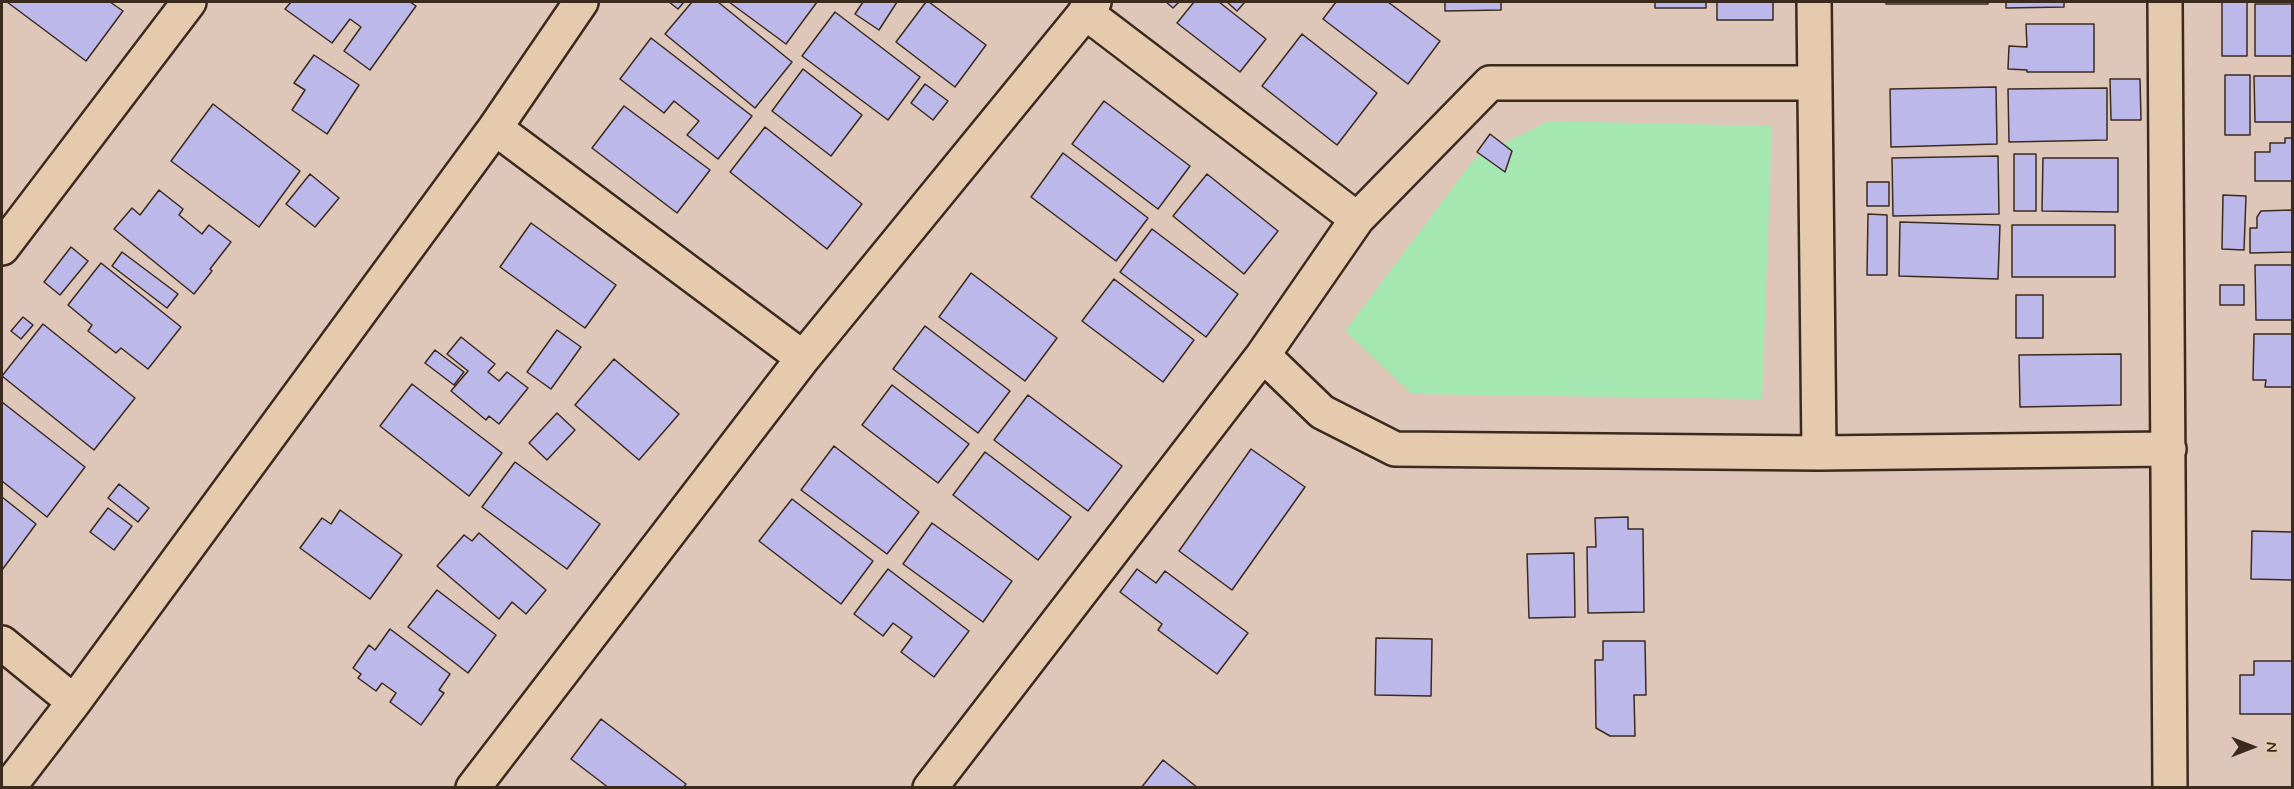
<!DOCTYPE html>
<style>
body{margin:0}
#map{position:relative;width:2294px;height:789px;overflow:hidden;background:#dec6b9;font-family:Mynerve,sans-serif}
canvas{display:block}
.frame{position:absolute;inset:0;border:3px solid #3b2a1e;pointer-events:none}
.north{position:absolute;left:2222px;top:717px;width:60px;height:60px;-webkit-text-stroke:4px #e6caad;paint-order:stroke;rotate:90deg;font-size:16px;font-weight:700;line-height:24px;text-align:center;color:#3b2a1e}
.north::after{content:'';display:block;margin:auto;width:21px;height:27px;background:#3b2a1e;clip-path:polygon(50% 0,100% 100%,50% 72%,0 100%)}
</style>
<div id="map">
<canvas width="2294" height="789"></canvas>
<div class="frame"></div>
<div class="north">N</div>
</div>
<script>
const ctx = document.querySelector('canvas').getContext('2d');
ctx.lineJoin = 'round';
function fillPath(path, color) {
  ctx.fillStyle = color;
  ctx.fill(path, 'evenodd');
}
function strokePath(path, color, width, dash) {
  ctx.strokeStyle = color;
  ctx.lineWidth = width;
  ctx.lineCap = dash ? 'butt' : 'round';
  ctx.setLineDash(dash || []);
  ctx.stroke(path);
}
const green = new Path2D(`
 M1548,121l224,5 -10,273 -350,-5 -67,-63 130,-173z`);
const building = new Path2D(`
 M7,2h103l13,9 -37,50z
 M291,2h119l6,4 -46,64 -26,-19 17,-24 -11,-8 -18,24 -47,-34z
 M669,2h15l-6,7z
 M692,2h26l74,60 -37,46 -90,-74z
 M729,2h88l-31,42z
 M863,2h34l-18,28 -24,-16z
 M926,2h3l57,43 -31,42 -59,-45z
 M1166,2h13l-6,6z
 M1194,2h25l47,37 -26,33 -63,-49z
 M1227,2h18l-8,9z
 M1336,2h52l52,39 -32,43 -85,-65z
 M1445,2h56v8l-56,1z
 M1655,2h51v6h-51z
 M1717,2h56v18h-56z
 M1886,2h102v2h-102z
 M2006,2h58v5l-58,1z
 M2222,2h25v54h-25z
 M2255,4h37v52h-37z
 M835,12l85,65 -32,43 -86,-64z
 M2026,24h68v48h-67v-2l-19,-1 1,-23 18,1z
 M1302,34l75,59 -40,52 -75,-59z
 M651,38l101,78 -34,43 -31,-24 12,-14 -25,-20 -10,12 -44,-34z
 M314,55l45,30 -32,49 -35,-24 13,-20 -11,-7z
 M803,69l59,46 -31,41 -59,-45z
 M2225,75h25v60h-25z
 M2254,76h38v46h-37z
 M2110,79h30l1,41h-30z
 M925,84l23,17 -15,19 -22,-17z
 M1996,87l1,57 -106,3 -1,-58z
 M2107,88v52l-98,2 -1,-53z
 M1104,101l86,65 -32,43 -86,-65z
 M213,104l87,67 -41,56 -88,-66z
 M624,106l86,64 -33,43 -85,-65z
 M765,127l97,77 -35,45 -97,-77z
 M1490,134l22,17 -7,21 -28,-20z
 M2285,138h7v43h-37v-29h15v-9h15z
 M1063,153l85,65 -32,43 -85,-64z
 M2014,154h22v57h-22z
 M1998,156l1,58 -106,2 -1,-58z
 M2043,158h75v54l-76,-1z
 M310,174l29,24 -24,29 -29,-23z
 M1207,174l71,57 -34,43 -71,-58z
 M1867,182h22v24h-22z
 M159,190l24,19 -4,6 23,19 7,-9 22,17 -21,27 2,2 -18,23 -80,-65 18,-21 8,7z
 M2223,195l23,1 -2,54 -22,-1z
 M2292,210v42l-42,1v-25h7v-11l4,-6z
 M1868,214l19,1v60h-20z
 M1900,222l100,3 -2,54 -99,-3z
 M531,223l85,62 -31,43 -85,-61z
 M2012,225h103v52h-103z
 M1152,229l86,65 -32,43 -86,-65z
 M71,247l17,14 -28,34 -16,-13z
 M122,252l56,42 -11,14 -55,-42z
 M101,263l80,64 -33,42 -27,-21 -5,5 -28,-22 4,-6 -24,-20z
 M2255,265h37v55h-36z
 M971,273l86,65 -32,43 -86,-64z
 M1114,279l80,61 -31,42 -81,-61z
 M2220,285h24v20h-24z
 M2016,295h27v43h-27z
 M23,317l10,8 -12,14 -10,-8z
 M43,324l92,74 -41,52 -92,-74z
 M925,326l85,65 -32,42 -85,-64z
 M557,330l24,17 -30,42 -24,-17z
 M2254,334h38v53h-27l1,-7h-13z
 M461,337l34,27 -7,8 11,9 8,-9 21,16 -29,36 -10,-8 -3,4 -35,-29 17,-20 -21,-17z
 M435,350l29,22 -10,13 -29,-22z
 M2121,354v51l-101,2 -1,-52z
 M614,359l65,55 -40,46 -64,-55z
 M412,384l90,69 -33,43 -89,-70z
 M892,385l77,59 -31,39 -76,-58z
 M1028,395l94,71 -34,45 -94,-71z
 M2,402l83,65 -38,50 -45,-36z
 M557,413l18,17 -28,30 -18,-17z
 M834,446l85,66 -32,42 -86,-64z
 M1251,449l54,38 -73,103 -53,-39z
 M985,452l86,65 -33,43 -85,-65z
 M515,462l85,62 -33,45 -85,-62z
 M119,484l30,24 -11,14 -30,-24z
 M2,497l34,27 -34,46z
 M792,499l81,62 -32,43 -82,-63z
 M108,508l24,18 -18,24 -24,-18z
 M340,510l62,45 -32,44 -70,-51 22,-30 9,6z
 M1628,517v12h15l1,83 -56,1 -1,-66h9l-1,-29z
 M932,523l80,58 -29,41 -80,-58z
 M2252,531l40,1v48l-41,-1z
 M479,533l67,57 -20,24 -14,-12 -13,17 -62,-53 27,-31 8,6z
 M1574,553l1,64 -46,1 -2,-64z
 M888,569l81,62 -35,46 -33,-25 11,-15 -19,-14 -10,13 -29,-22z
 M1137,569l19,14 9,-12 83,62 -31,41 -59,-44 4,-6 -42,-32z
 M437,590l59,45 -28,38 -60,-46z
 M390,629l60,45 -11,16 5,3 -23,32 -31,-23 6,-9 -14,-10 -6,8 -18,-13 3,-4 -8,-6 16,-23 6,5z
 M1376,638l56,1 -1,57 -56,-1z
 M1603,641h42l1,54h-12l1,41h-25l-14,-8 -1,-68h8z
 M2254,661h38v53h-52v-39h14z
 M601,719l85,65 -3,4h-74l-38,-29z
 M1163,760l35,28h-57z`);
const minor = new Path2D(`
 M1814,2l5,451
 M2165,2l5,786
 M1085,12l272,207
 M495,128l308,230
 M2,248l187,-246
 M1263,355l59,57 73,37 424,4 350,-4
 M2,643l72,59
 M8,788l66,-86 421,-574 86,-126
 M473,788l330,-430 291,-356
 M930,788l333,-433 94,-136 133,-136h324`);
fillPath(green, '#a5e7b0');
fillPath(building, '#bcb8ea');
strokePath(building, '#3b2a1e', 1.5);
strokePath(minor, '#3b2a1e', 38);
strokePath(minor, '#e6caad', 33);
</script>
